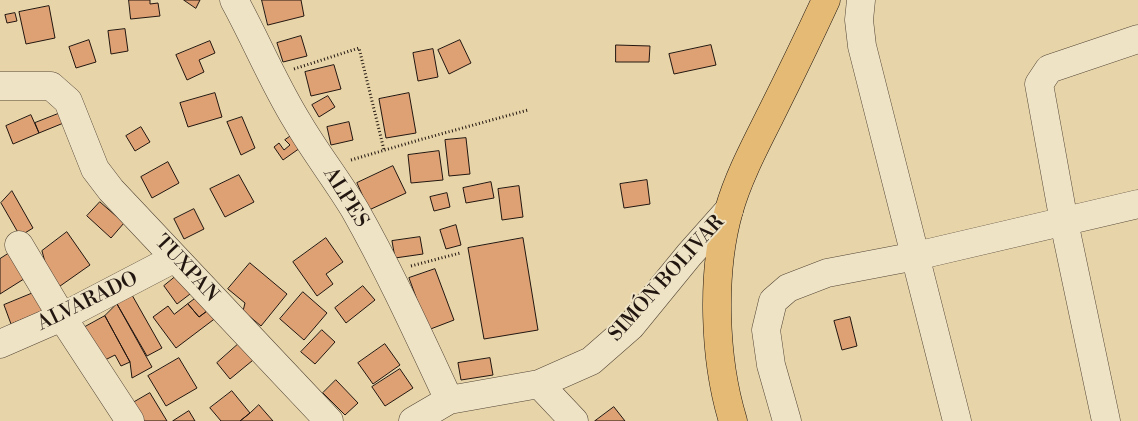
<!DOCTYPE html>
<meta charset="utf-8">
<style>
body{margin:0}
canvas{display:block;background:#e7d4a8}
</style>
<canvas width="1138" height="421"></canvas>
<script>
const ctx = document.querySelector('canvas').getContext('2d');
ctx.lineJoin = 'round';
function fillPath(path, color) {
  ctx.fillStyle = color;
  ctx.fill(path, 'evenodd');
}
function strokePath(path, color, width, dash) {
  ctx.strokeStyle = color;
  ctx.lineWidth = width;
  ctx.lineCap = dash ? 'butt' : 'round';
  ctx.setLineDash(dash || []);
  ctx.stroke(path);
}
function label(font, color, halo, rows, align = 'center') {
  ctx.font = font + ' "Libre Bodoni",serif';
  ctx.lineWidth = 4;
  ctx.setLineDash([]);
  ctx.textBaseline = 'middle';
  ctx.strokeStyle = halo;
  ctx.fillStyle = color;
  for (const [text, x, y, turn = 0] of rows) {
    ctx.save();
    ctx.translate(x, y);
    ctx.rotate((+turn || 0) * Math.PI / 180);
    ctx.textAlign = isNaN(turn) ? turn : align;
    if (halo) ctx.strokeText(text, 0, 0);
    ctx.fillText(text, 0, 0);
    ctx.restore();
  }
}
const building = new Path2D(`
 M129,0h21v4l8,-1 2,13 -29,3z
 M184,0h16l-4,8z
 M262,0h39l3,16 -36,9z
 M49,6l6,32 -29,6 -7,-32z
 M15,13l2,8 -10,2 -2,-8z
 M125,29l3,22 -17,3 -3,-23z
 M301,36l6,20 -24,6 -6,-19z
 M89,40l7,22 -20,6 -7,-21z
 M460,40l11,23 -22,11 -11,-24z
 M210,41l5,12 -16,7 5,12 -17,8 -11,-25z
 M616,45l34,1 -1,16h-33z
 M711,45l5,20 -42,9 -5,-20z
 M433,49l5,28 -20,4 -5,-28z
 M334,65l7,24 -30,7 -6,-24z
 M215,93l7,24 -34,10 -8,-24z
 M409,93l7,40 -30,5 -7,-39z
 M328,96l7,11 -16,10 -7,-12z
 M63,112l3,10 -27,11 -4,-10z
 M31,115l8,18 -26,11 -7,-18z
 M242,117l13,31 -14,7 -14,-33z
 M349,122l4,18 -22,5 -4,-18z
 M141,127l9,15 -15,9 -9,-15z
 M291,136l9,12 -17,12 -9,-13 5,-4 5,7 6,-5 -5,-5z
 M466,138l4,36 -21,2 -4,-36z
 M439,151l4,29 -32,3 -3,-28z
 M168,162l11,21 -27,15 -11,-21z
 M393,166l13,27 -37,17 -12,-27z
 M239,175l15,27 -29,15 -15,-28z
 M647,180l3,24 -26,4 -4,-24z
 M491,182l3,16 -28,5 -3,-15z
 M519,186l4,31 -21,3 -4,-31z
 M12,191l21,37 -13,8 -19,-33z
 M447,193l3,14 -16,4 -4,-14z
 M100,202l24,21 -13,15 -24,-22z
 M194,209l10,20 -20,10 -10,-20z
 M456,225l5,20 -15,4 -6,-19z
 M67,232l23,33 -37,26 -19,-26 11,-3 -3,-11z
 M420,237l3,17 -28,4 -3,-17z
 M326,238l17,24 -17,12 7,10 -16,12 -24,-34z
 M523,238l15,92 -54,9 -16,-91z
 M11,252l16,25 -27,17v-35z
 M250,263l37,31 -26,32 -18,-15 2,-8 -17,-14z
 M435,269l19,51 -26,10 -19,-52z
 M180,273l14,18 -17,13 -13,-18z
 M363,286l12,14 -29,23 -11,-15z
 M38,291l7,19 -34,14 -7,-19z
 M303,292l24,21 -23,27 -24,-21z
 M132,295l30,53 -15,8 -30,-52z
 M200,295l11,13 -12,9 -11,-13z
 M117,304l35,63 -20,11 -2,-16 -25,-46z
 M188,304l11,13 12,-9 6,9 -41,31 -23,-31 15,-11 6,8z
 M105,316l25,46 -9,4 -6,-11 -12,6 -18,-34z
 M850,317l7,29 -15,4 -8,-29z
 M322,330l13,12 -20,22 -14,-12z
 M244,339l14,17 -28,23 -13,-16z
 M385,344l15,21 -27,19 -15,-21z
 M179,358l18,30 -31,18 -18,-30z
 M490,358l3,17 -32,5 -3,-17z
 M400,369l13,19 -28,18 -13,-19z
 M336,380l22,23 -13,12 -22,-22z
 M232,391l18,22 -10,8h-19l-11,-13z
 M150,393l17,28h-26l-10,-17z
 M259,405l14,16h-33l10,-8z
 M614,407l11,14h-30z
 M189,411l6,10h-22z`);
const path = new Path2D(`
 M294,69l65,-21 25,102
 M351,160l68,-20 109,-30
 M411,266l49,-13`);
const minor = new Path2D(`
 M234,0c22,40 39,82 63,121 18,31 40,59 58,89 35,62 64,126 94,190
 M861,0l-2,20 3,26 95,375
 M0,86h51l17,15 27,68 16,21 218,231
 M19,245l43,72 68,104
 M0,344l62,-27 113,-59
 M539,384l35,37
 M413,421l36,-21 90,-16 52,-23 40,-35 58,-71 40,-45
 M787,421l-16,-56 -5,-35 7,-29 15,-13 39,-15 89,-17 222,-52
 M1106,421l-42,-199 -25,-138 10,-15 89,-30`);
const highway = new Path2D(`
 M733,421c-19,-62 -22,-148 -4,-211 9,-32 26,-64 41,-94 19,-38 38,-77 56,-116`);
const streetNames = [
 ["ALPES",345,198,58],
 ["TUXPAN",186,269,47],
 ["SIMÓN BOLIVAR",667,279,-48],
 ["ALVARADO",88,302,-26]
];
fillPath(building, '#dea174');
strokePath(building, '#221610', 1);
strokePath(minor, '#534636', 29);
strokePath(highway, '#221610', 29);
strokePath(path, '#221610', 3, [1, 2.5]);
strokePath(minor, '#efe3c6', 28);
strokePath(highway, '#e4ba74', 28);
label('20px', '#221610', '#efe3c6', streetNames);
</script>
